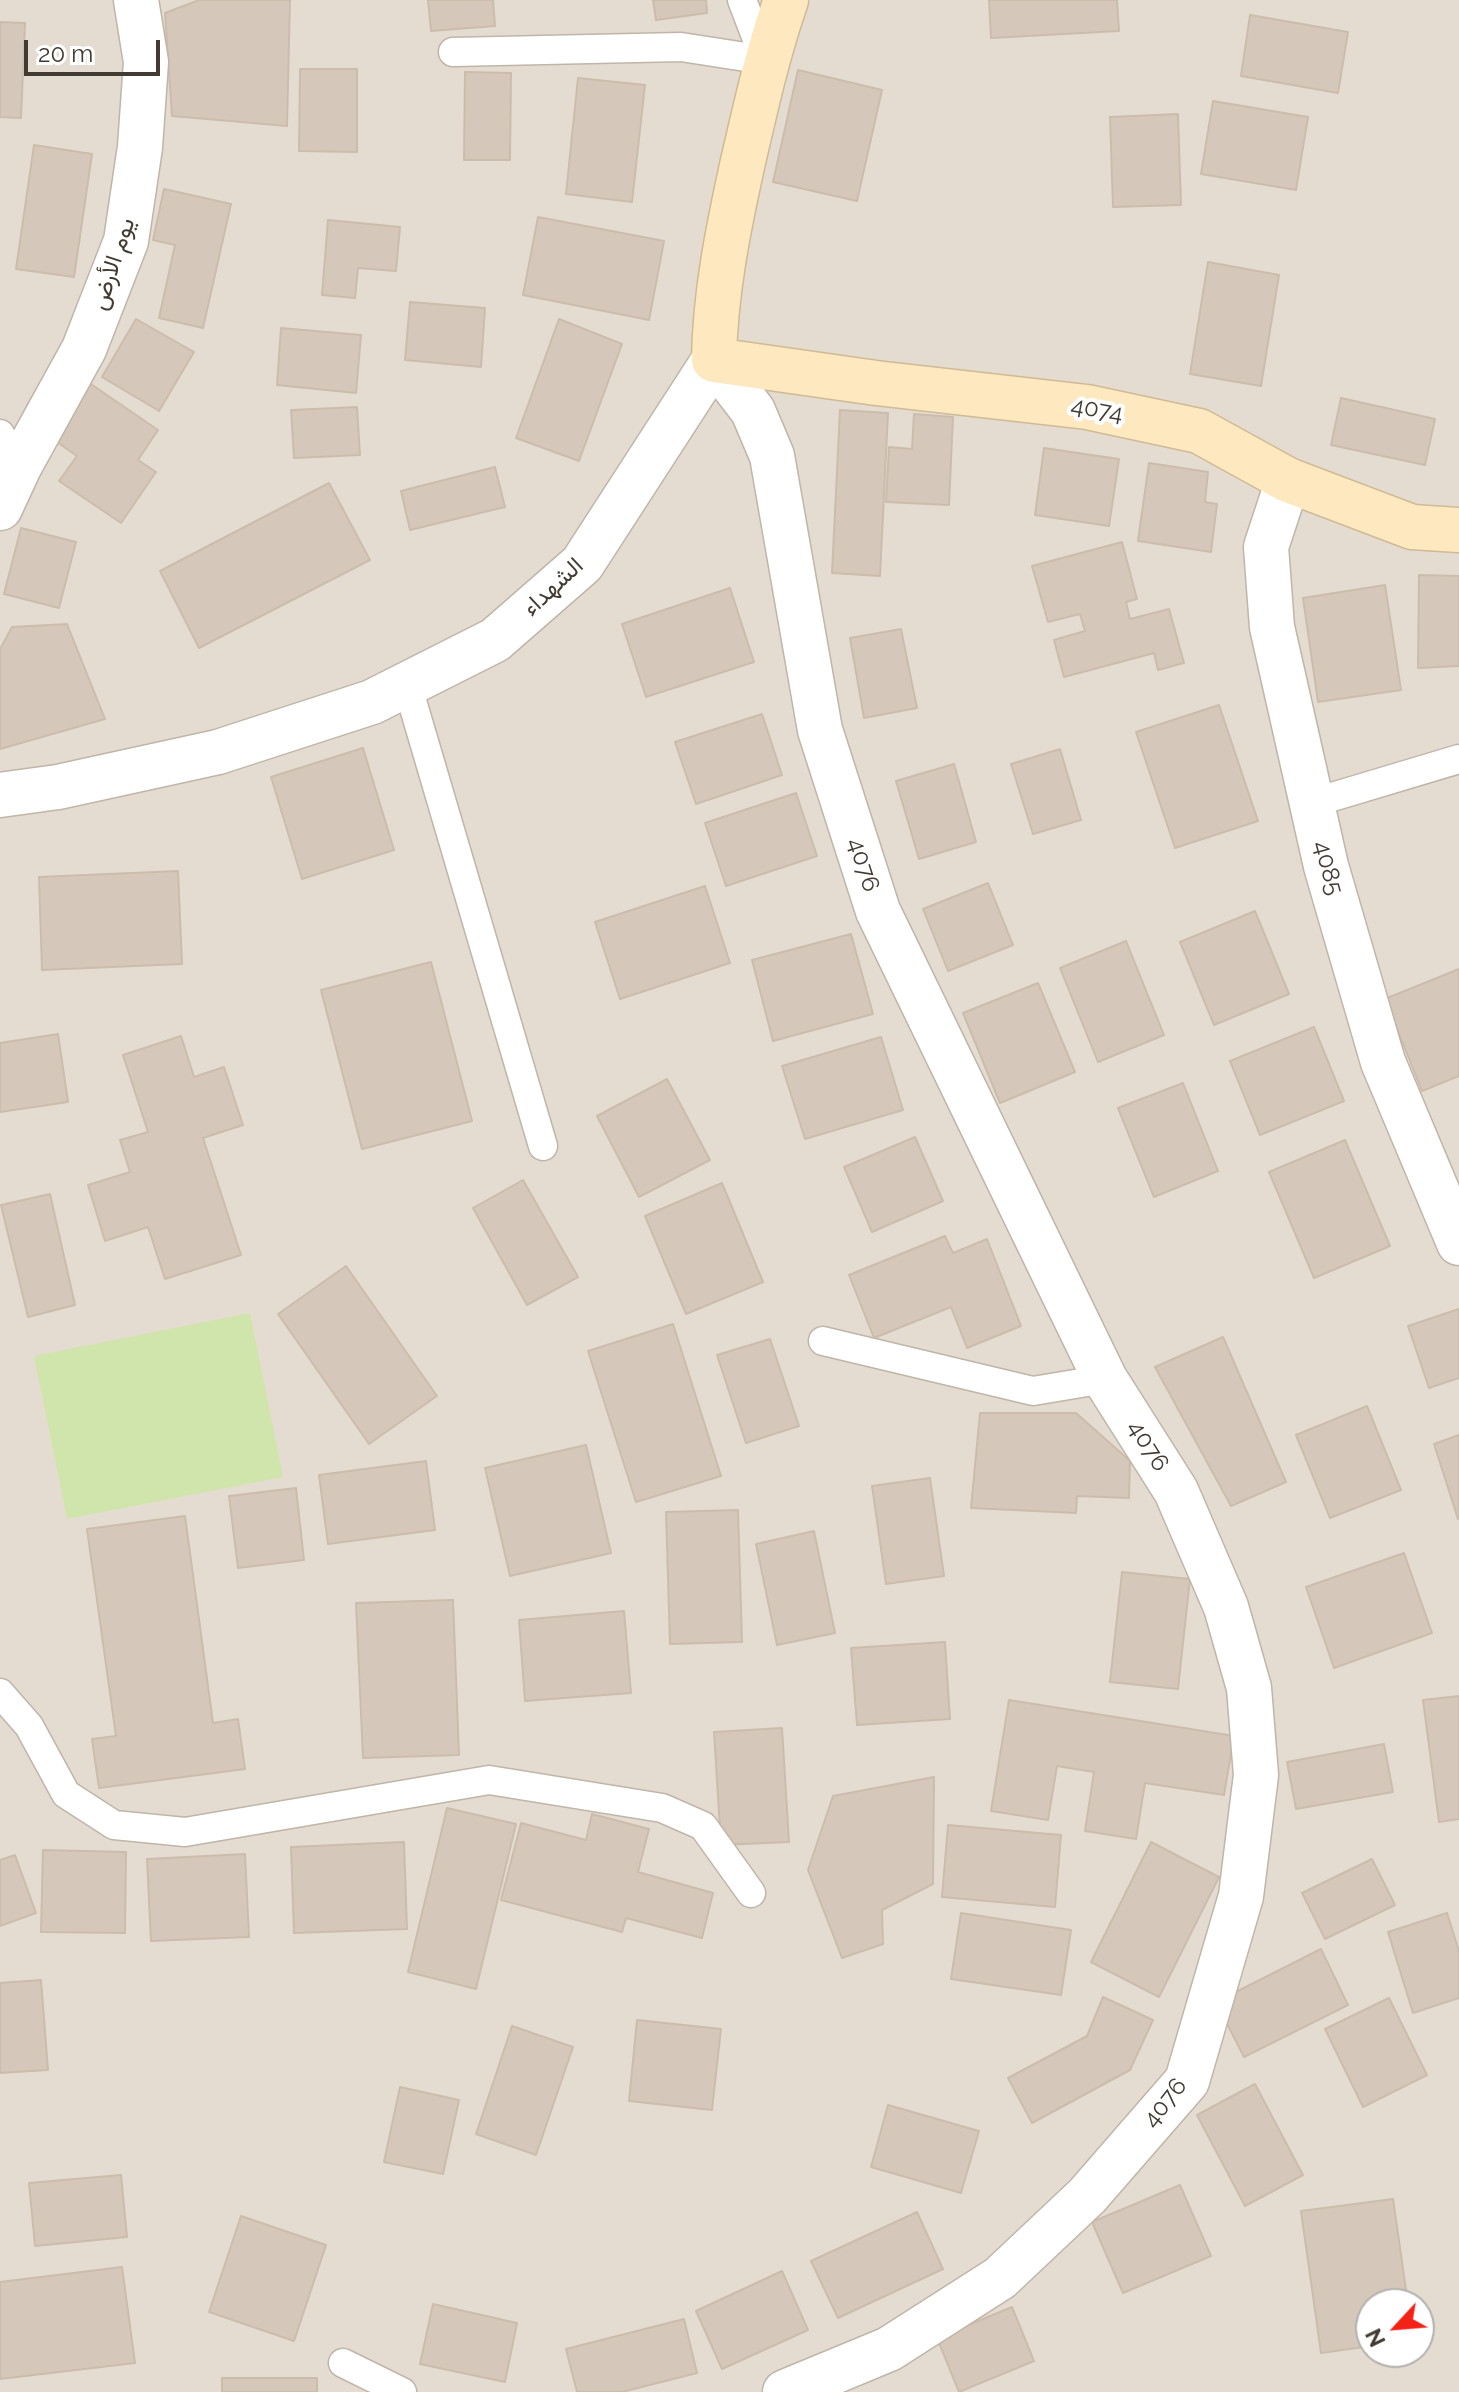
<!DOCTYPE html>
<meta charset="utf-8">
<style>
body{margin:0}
#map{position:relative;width:1459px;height:2392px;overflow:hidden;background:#f1ebe2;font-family:Raleway,sans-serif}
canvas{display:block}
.north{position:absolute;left:1355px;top:2288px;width:80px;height:80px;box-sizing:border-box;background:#fff;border:2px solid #b3b1ad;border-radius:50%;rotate:244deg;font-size:22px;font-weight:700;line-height:32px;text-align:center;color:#423b33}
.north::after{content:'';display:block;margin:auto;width:28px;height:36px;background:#f42216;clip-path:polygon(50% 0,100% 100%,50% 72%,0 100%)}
.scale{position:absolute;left:24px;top:40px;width:136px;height:36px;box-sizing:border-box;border:4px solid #423b33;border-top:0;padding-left:10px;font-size:24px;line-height:28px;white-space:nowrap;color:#423b33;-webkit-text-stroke:6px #fff;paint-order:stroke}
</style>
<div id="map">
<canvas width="1459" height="2392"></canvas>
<div class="north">N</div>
<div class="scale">20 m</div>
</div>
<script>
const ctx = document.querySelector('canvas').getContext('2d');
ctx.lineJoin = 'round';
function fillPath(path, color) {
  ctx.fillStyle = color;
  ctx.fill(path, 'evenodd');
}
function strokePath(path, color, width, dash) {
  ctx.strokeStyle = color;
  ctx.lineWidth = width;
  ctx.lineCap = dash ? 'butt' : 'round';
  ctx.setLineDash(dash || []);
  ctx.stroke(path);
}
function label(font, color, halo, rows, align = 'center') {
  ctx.font = font + ' Raleway,Vazirmatn,sans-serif';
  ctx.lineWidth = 8;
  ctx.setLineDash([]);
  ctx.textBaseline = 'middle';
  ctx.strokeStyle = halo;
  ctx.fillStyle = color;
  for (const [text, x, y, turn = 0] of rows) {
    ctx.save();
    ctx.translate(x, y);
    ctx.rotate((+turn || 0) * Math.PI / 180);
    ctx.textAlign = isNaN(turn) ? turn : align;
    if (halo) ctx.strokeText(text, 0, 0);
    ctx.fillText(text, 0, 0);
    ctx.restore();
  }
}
const residential = new Path2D(`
 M0,0h1459v2392h-1459zM1371,2304h48v48h-48z`);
const green = new Path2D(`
 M250,1313l33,164 -216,42 -33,-163z`);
const building = new Path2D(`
 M199,0h91l-3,126 -115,-10 -7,-103z
 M428,0h65l2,26 -64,5z
 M653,0h53l1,13 -51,7z
 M989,0h128l2,31 -128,7z
 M1250,15l98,17 -10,61 -97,-17z
 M0,22l25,1 -4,95 -21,-1z
 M300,69h57v83l-58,-1z
 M798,70l84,20 -25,111 -84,-19z
 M465,72l46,1 -1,87h-46z
 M578,78l67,7 -13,117 -66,-8z
 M1213,101l95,16 -12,73 -95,-16z
 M1178,114l3,91 -68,2 -3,-90z
 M34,145l58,9 -18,123 -58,-8z
 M164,189l67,15 -28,124 -44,-10 16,-73 -22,-5z
 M538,217l126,24 -15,79 -126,-25z
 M328,220l72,7 -4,44 -38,-3 -3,30 -33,-3z
 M1208,262l71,13 -18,111 -71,-12z
 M410,302l75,6 -4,59 -76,-7z
 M136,319l58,33 -35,59 -57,-34z
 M559,319l63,25 -43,117 -63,-23z
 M281,328l80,7 -5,58 -79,-8z
 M85,380l73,50 -20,30 18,12 -35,51 -62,-42 18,-25 -30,-21z
 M1341,398l94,21 -10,46 -94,-20z
 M357,407l3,48 -66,3 -3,-48z
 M840,410l48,3 -8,163 -48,-3z
 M914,414l39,3 -4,88 -63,-3 3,-55 23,2z
 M1044,448l75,11 -10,67 -74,-11z
 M1149,463l59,9 -3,30 12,2 -6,48 -73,-11z
 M495,467l10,40 -95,23 -9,-39z
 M329,483l41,77 -171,88 -39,-77z
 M21,528l55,14 -17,66 -55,-14z
 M1122,542l15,57 -11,3 4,17 39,-10 15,54 -26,7 -4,-17 -90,24 -10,-37 31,-9 -5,-17 -32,8 -16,-56z
 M1419,575l40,1v90l-41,2z
 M1385,585l16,105 -83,12 -15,-104z
 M730,588l24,74 -108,35 -24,-73z
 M67,624l38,95 -105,30v-100l12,-22z
 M901,629l16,79 -53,10 -14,-80z
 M1219,705l39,116 -83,27 -39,-116z
 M762,714l20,61 -86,29 -21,-62z
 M363,748l31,102 -92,29 -31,-102z
 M1060,749l21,71 -48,14 -22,-70z
 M954,764l22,78 -57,17 -23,-78z
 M796,793l21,63 -91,30 -21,-63z
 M178,871l4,93 -140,6 -3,-93z
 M988,883l25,62 -65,26 -25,-62z
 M705,886l25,77 -110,36 -25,-77z
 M1255,911l34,83 -75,31 -34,-83z
 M851,934l22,80 -100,27 -21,-81z
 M1126,941l38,94 -66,27 -38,-94z
 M431,962l41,159 -110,28 -41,-159z
 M1459,969v107l-37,15 -37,-92z
 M1038,983l37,89 -75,31 -37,-90z
 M1314,1027l30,74 -84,34 -30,-74z
 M58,1034l10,68 -68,10v-69z
 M181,1036l13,41 30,-10 19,58 -40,13 38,117 -76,24 -17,-52 -43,14 -17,-56 42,-13 -10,-32 28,-8 -25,-77z
 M881,1037l22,73 -98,29 -23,-73z
 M667,1079l43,81 -71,37 -42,-81z
 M1183,1083l35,88 -64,26 -36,-89z
 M915,1137l28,64 -71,31 -28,-65z
 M1345,1140l45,106 -76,32 -45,-106z
 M523,1180l55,97 -51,28 -54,-97z
 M722,1183l41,99 -77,32 -41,-98z
 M50,1194l25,111 -47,12 -27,-112z
 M945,1236l8,17 34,-14 34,87 -54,22 -16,-41 -77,31 -25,-63z
 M346,1266l91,130 -68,48 -91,-130z
 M1459,1309v69l-30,10 -21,-62z
 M673,1324l48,152 -85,26 -48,-151z
 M1223,1337l63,145 -55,24 -76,-139z
 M770,1339l29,87 -53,17 -29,-88z
 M1367,1406l34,84 -71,28 -34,-83z
 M980,1413h96l54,48 -1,37 -52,-2 -1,17 -105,-5z
 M1459,1435v83l-1,1 -24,-75z
 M586,1445l25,108 -101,23 -25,-108z
 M426,1461l9,69 -107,14 -9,-69z
 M930,1478l14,98 -58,8 -14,-98z
 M296,1488l8,72 -66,8 -9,-72z
 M738,1510l4,132 -72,2 -4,-132z
 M185,1516l28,207 25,-4 7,50 -146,19 -7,-49 24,-3 -29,-207z
 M814,1531l21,102 -58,12 -21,-101z
 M1404,1553l28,80 -98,35 -28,-81z
 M1122,1572l68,7 -12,110 -68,-7z
 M453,1600l6,155 -96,3 -7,-155z
 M624,1611l7,82 -106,8 -6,-81z
 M945,1642l5,77 -93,6 -6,-77z
 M1459,1696v123l-20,3 -16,-122z
 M1009,1700l225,36 -10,59 -79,-12 -9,56 -51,-8 9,-59 -37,-6 -9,54 -57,-9z
 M782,1728l7,114 -68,3 -7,-113z
 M1384,1744l9,48 -97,17 -9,-47z
 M934,1777l-1,107 -51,26 1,34 -41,14 -34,-88 25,-74z
 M447,1808l69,16 -40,165 -68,-17z
 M592,1814l57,15 -11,43 75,21 -11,45 -76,-20 -4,14 -121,-32 20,-77 65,17z
 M948,1825l113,10 -6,72 -113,-10z
 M404,1842l3,87 -113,4 -3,-86z
 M1151,1842l68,35 -60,120 -68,-35z
 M43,1850l83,2 -1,81 -84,-1z
 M245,1854l4,83 -98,4 -4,-82z
 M15,1855l21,58 -36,13v-66z
 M1372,1859l23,46 -70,34 -23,-46z
 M961,1913l110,17 -10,65 -110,-16z
 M1447,1913l12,38v47l-46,15 -25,-81z
 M1321,1949l27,56 -104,52 -28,-55z
 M41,1980l7,90 -48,3v-90z
 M1103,1997l50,23 -23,50 -98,53 -24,-45 79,-42z
 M1389,1998l38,77 -64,32 -38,-78z
 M637,2020l84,9 -9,81 -83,-9z
 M512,2026l61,21 -37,108 -60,-21z
 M1255,2084l48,91 -58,31 -48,-91z
 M400,2087l59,13 -16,74 -59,-12z
 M888,2105l91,26 -18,62 -90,-26z
 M121,2175l6,62 -92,9 -6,-63z
 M1180,2185l31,71 -88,37 -31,-71z
 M1393,2199l15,105h-37v42l-50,7 -20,-142z
 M917,2212l26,57 -105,49 -27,-57z
 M241,2216l85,29 -32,96 -85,-29z
 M122,2267l13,96 -135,16v-97z
 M782,2271l26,59 -86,39 -26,-58z
 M433,2304l84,19 -12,59 -85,-18z
 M1012,2307l22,54 -75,31 -22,-54z
 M684,2319l13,54 -75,19h-45l-11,-43z
 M222,2378h95v14h-95z`);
const lane = new Path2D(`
 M453,52l228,-5 84,13 -23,-60
 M0,434l19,33
 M407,684l136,462
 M1312,803l147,-44
 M823,1341l210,50 72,-12
 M0,1693l29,33 37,68 48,31 71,7 304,-52 173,28 41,18 48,67
 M343,2363l59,29`);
const street = new Path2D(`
 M1288,480l-22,67 6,80 54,239 57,196 76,181
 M0,508l19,-41 65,-118 42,-108 14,-94 6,-85 -10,-62
 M0,795l58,-8 160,-35 154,-50 123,-62 87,-76 132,-204 39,51 19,45 48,274 58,181 227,468 71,112 50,116 23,81 7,87 -15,121 -54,185 -100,115 -87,82 -111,71 -104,43`);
const secondary = new Path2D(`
 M786,0c-19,55 -31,110 -44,166 -14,64 -27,128 -28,194l162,23 211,24 112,24 89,49 124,47 47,3`);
const streetNames = [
 ["يوم الأرض",113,264,-72],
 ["4074",1097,410,10],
 ["الشهداء",553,587,-43],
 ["4076",863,865,72],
 ["4085",1328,868,75],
 ["4076",1148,1446,58],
 ["4076",1165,2103,-52]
];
fillPath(residential, '#e5dcd1');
fillPath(green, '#d0e5ab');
fillPath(building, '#d5c8bb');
strokePath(building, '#ccbcac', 2);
strokePath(lane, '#bfb5a8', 31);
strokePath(street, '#bfb5a8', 47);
strokePath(secondary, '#d0ba93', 47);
strokePath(lane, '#fff', 28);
strokePath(street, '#fff', 44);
strokePath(secondary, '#fde8c0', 44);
label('24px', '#423b33', '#fff', streetNames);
</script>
